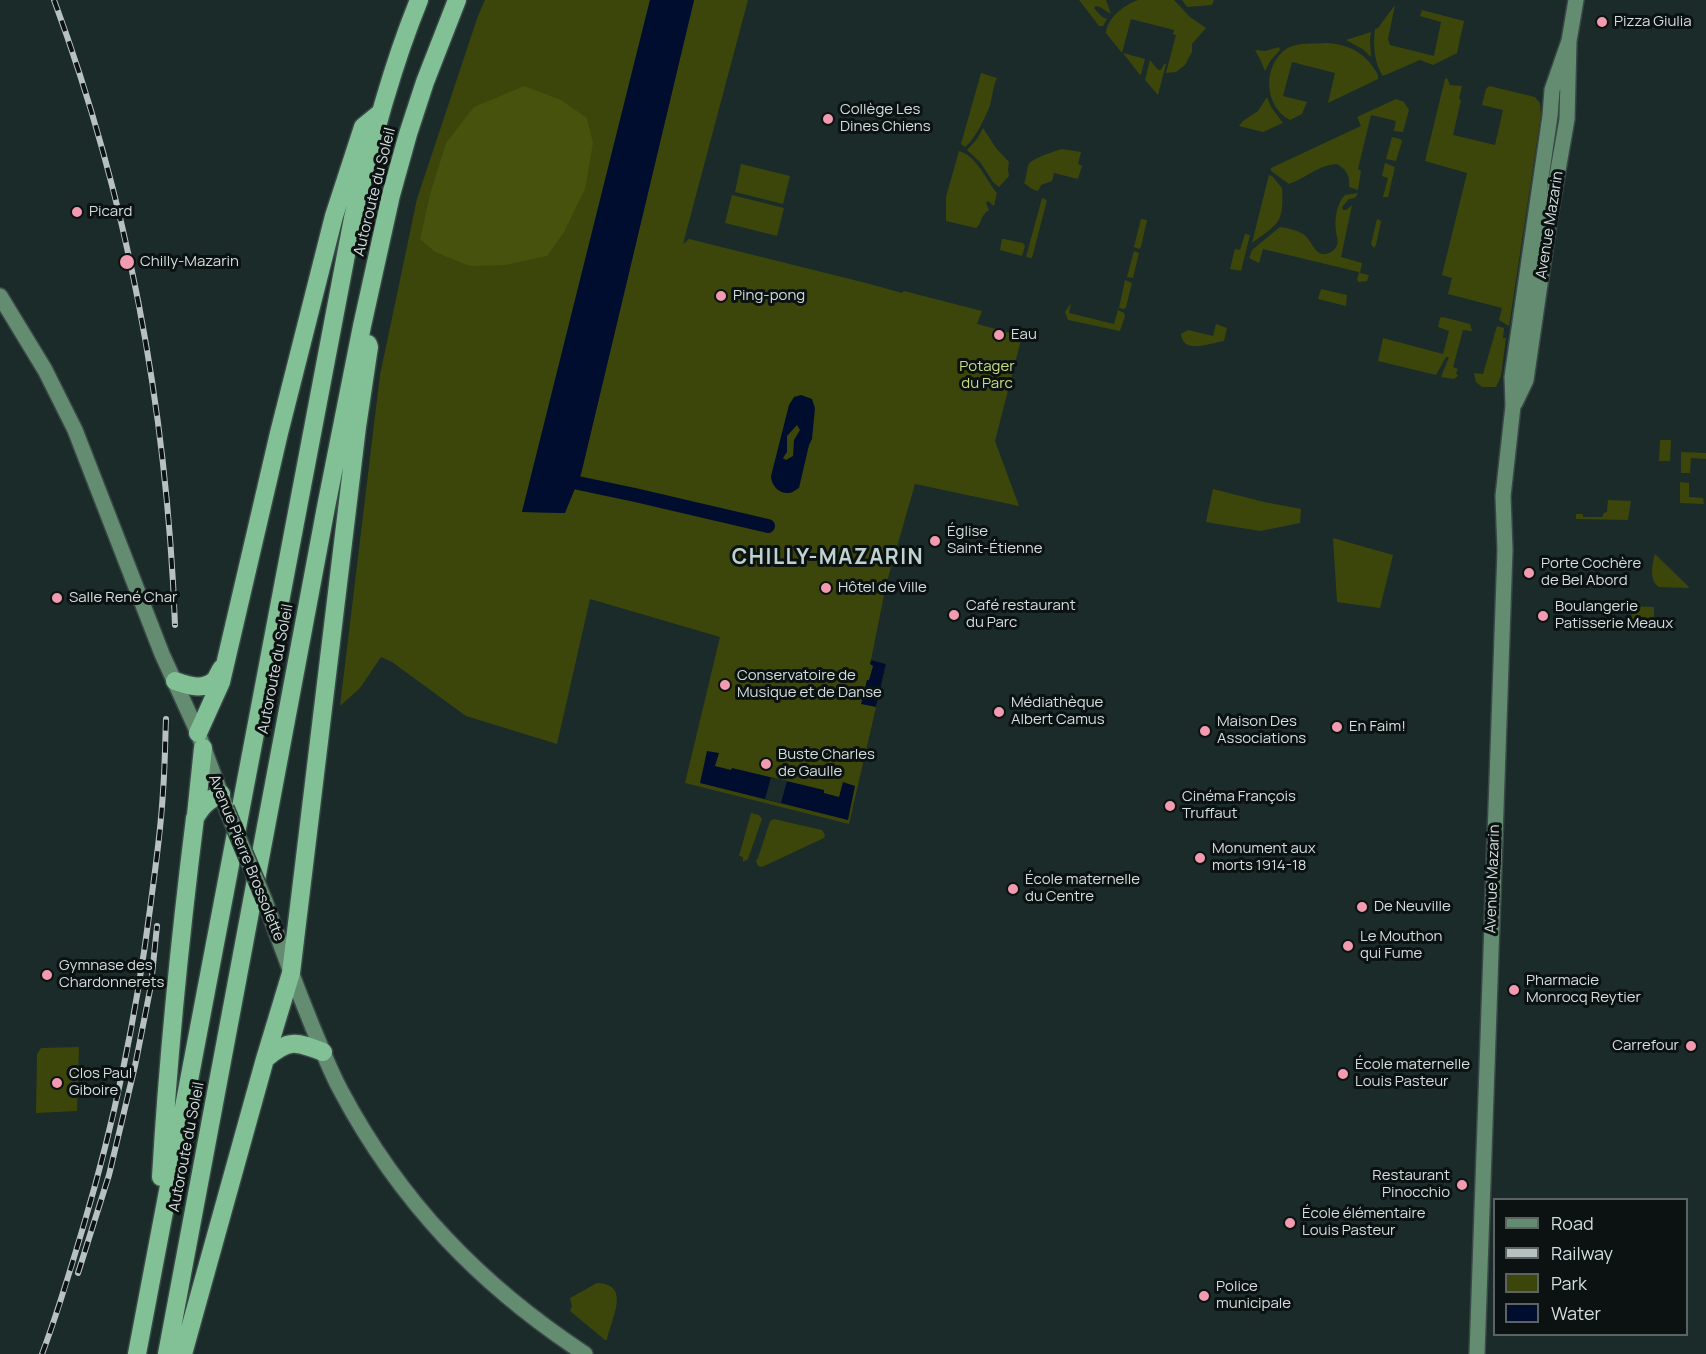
<!DOCTYPE html>
<meta charset="utf-8">
<style>
body{margin:0}
#map{position:relative;width:1706px;height:1354px;overflow:hidden;background:#1b2b2a;font-family:Manrope,sans-serif}
canvas{display:block}
.legend{position:absolute;left:1493px;top:1198px;width:195px;height:138px;box-sizing:border-box;background:#0b1211;border:2px solid #5b6463;margin:0;padding:8px 10px;list-style:none;font-size:18px;color:#d4dedd}
.legend li{display:flex;align-items:center;gap:12px;height:30px}
.legend b{width:30px;border:2px solid #5b6463}
</style>
<div id="map">
<canvas width="1706" height="1354"></canvas>
<ul class="legend">
<li><b style="height:8px;background:#648c70"></b>Road</li>
<li><b style="height:8px;background:#b6c1c0"></b>Railway</li>
<li><b style="height:16px;background:#3c460a"></b>Park</li>
<li><b style="height:16px;background:#000d2f"></b>Water</li>
</ul>
</div>
<script>
const ctx = document.querySelector('canvas').getContext('2d');
ctx.lineJoin = 'round';
function fillPath(path, color) {
  ctx.fillStyle = color;
  ctx.fill(path, 'evenodd');
}
function strokePath(path, color, width, dash) {
  ctx.strokeStyle = color;
  ctx.lineWidth = width;
  ctx.lineCap = dash ? 'butt' : 'round';
  ctx.setLineDash(dash || []);
  ctx.stroke(path);
}
function label(font, color, halo, rows, align = 'center') {
  ctx.font = font + ' Manrope,sans-serif';
  ctx.lineWidth = 6;
  ctx.setLineDash([]);
  ctx.textBaseline = 'middle';
  ctx.strokeStyle = halo;
  ctx.fillStyle = color;
  for (const [text, x, y, turn = 0] of rows) {
    ctx.save();
    ctx.translate(x, y);
    ctx.rotate((+turn || 0) * Math.PI / 180);
    ctx.textAlign = isNaN(turn) ? turn : align;
    if (halo) ctx.strokeText(text, 0, 0);
    ctx.fillText(text, 0, 0);
    ctx.restore();
  }
}
const green = new Path2D(`
 M485,0h165l-128,512 42,1 17,-39 113,-474h54l-65,244 6,-5 177,44 36,10 2,-2 78,20 -5,13 45,12 -27,105 24,65 -104,-22 -29,101 -15,75 15,4 -37,160 -164,-41 35,-146 -130,-38 -33,145 -91,-28 -74,-54 -11,-5 -21,31 -20,18 40,-331 37,-176 61,-183z
 M1079,0h27l5,14 -11,-7 -4,-1 -2,2 8,9 5,2 -4,7h-4z
 M1138,0h36l16,17 16,11 -14,16v8l-7,13 -9,7 -10,1 10,-38 -3,-1 1,-4 -43,-11 -9,34 -16,-20c1,-15 18,-28 32,-33z
 M1182,0h32l-2,5 -25,2z
 M1395,5l-7,34 2,6 44,11 7,-34 -21,-6 2,-6 42,11 -7,32 -24,12 -13,-5 -37,16c-9,-13 -10,-31 -8,-47l3,-1z
 M1371,32l-1,7 1,18 -7,-7 -18,-10z
 M1328,43c23,2 39,11 50,32v4l-50,24 7,-30 -43,-11 -9,34 24,6 -5,12 -12,6c-26,-13 -28,-54 -4,-71 10,-7 29,-5 42,-6z
 M1279,47l1,3 -9,10 -6,11 -5,-12 -5,-9 10,1z
 M1123,53l22,6 -4,15 -1,1z
 M1150,60l8,10h3l3,-6h2l-8,31 -13,-15z
 M981,73l16,5c-4,8 -4,15 -6,23 -2,11 -17,40 -26,46l-4,-3z
 M1447,78l3,7 12,1 -3,13 2,1 -8,35 42,10 8,-35 -21,-5 4,-16 3,-3 46,11 5,6 1,12 -32,211 -10,-6 3,-12 -54,-14 4,-16 -10,-3 25,-102 -42,-12 19,-78 1,-4z
 M1267,97l4,10 12,16 -20,9 -24,-6 4,-5 15,-10z
 M1396,99l8,3 5,8 -6,22 -9,-1 2,-10 -25,-6 -13,54 3,2 -3,19 -9,-3c1,-11 -2,-17 -12,-23 -19,1 -31,14 -48,20l-18,-13v-3l90,-42 -4,-9z
 M983,128l13,20 13,14 -1,7 1,7 -10,11 -6,-5 -13,-20 -13,-12 10,-11z
 M1392,137l8,2 2,2 -6,20 -10,-2z
 M1062,149l19,3 -3,12 4,2 -4,13 -24,-6 -2,8 -11,4 -3,6 -6,-2 -8,-6c3,-6 2,-13 5,-19 4,-6 26,-13 33,-15z
 M959,151c18,5 27,29 38,42l-3,13 -6,-5 -2,2 3,7c-10,7 -7,14 -13,18l-30,-7v-24z
 M1385,163l10,4 -7,30h-5l5,-19 -6,-2z
 M741,164l49,12 -7,28 -48,-12z
 M1269,175l3,1 10,12c2,35 -3,35 -30,55z
 M1358,193l-3,5 -6,1 -7,8 1,3h3l6,-5 -11,52 21,6 -2,10 9,2 -2,6 -8,1 -2,-2 2,-8 -96,-23 -4,14 -10,-5 3,-8 28,-23c8,1 16,3 23,7 10,6 12,27 28,18 3,-2 5,-4 6,-7 2,-5 -1,-9 -1,-14 -2,-12 1,-28 9,-36z
 M732,195l52,13 -7,28 -52,-13z
 M1042,198l5,2 -15,58 -6,-1z
 M1141,219l6,1 -6,27 -2,2 -5,-2z
 M1377,219l4,2 -5,24 -2,3 -3,-4z
 M1245,234l5,1 -9,36 -11,-2 5,-20 5,1z
 M1002,239h2l19,4 2,3 -3,10 -22,-6z
 M1134,251l5,2 -6,25 -6,-1z
 M1125,280l7,3 -6,24 -2,2 -5,-1z
 M1321,289l26,6 -1,11 -28,-7z
 M1071,303l-2,10 45,11 4,-14 6,3 1,3 -5,15 -52,-11 -3,-8z
 M1443,317l27,7 2,7 -9,-1 -10,37 5,2 -2,4 2,3 -4,3 -13,-2 8,-20h-3l-10,18 -58,-14 5,-23 60,16 6,-23 -11,-4 2,-9z
 M1216,324l11,4 -3,13c-14,2 -41,14 -43,-7l7,-4 25,6z
 M1497,326l7,2 -1,10h3l-5,38 -5,11h-14l-6,-5 -2,-9 9,1z
 M1660,440h11l-1,21h-11z
 M1681,452l25,1v6l-15,-1 -1,15h-9z
 M1680,482l9,1v14l14,1 1,6 -24,-1z
 M1213,489l51,13 37,7 -1,14 -40,8 -54,-9z
 M1608,500l23,1 -3,19 -52,-1v-5h7v3h19l2,-4 3,-1z
 M1333,538l60,17 -13,53 -43,-6z
 M1655,554l33,32 1,2 -30,-1c-10,-6 -7,-23 -4,-33z
 M1632,606l22,1v22h-23z
 M751,813l8,2 3,4 -14,40 -5,3v-5l-4,-1z
 M774,819l48,11 3,5 -1,3 -62,29 -4,-1 -2,-5 2,-3 12,-37z
 M79,1047l-2,64 -41,2 1,-59 4,-6z
 M597,1283c35,1 14,36 10,57h-2l-35,-29 2,-5 -2,-8z`);
const forest = new Path2D(`
 M524,86l37,14 26,18 6,25 -8,46 -21,43 -17,24 -42,9 -35,1 -35,-14 -15,-13 11,-48 15,-48 28,-36z`);
const water = new Path2D(`
 M650,0h44l-113,474 -16,39 -43,-1z
 M801,395l11,4 3,9 -3,31 -3,6 -10,43c-4,2 -7,5 -10,5 -11,1 -18,-9 -18,-17l18,-71 5,-8zM797,425l3,5 -6,10 -1,16 -7,4 -3,-2 4,-6v-16z
 M871,660l15,4 -10,43 -15,-3 6,-24h2l4,-14 -3,-2z
 M707,751l12,2 -4,13 16,4 1,-2 92,22v3l15,4 4,-15 12,4 -7,34 -148,-37z`);
const pier = new Path2D(`
 M771,777l16,4 -6,22 -16,-4z`);
const canal = new Path2D(`
 M578,483l57,12 133,31`);
const secondary = new Path2D(`
 M0,296l45,74 30,60 87,224 36,79 27,72
 M1515,403l11,-23 24,-164 17,-97 2,-78 7,-41
 M265,901c15,43 31,85 48,127 9,21 17,43 28,63 59,111 139,194 244,263
 M1477,1354l28,-804 -2,-54 10,-90 -1,-29 38,-261 2,-26 17,-49`);
const highway = new Path2D(`
 M175,681c12,4 27,10 39,0 3,-3 5,-9 8,-13
 M198,733l23,-51 58,-249 55,-217 29,-89 16,-13
 M196,815l7,-67
 M265,1059c24,-20 30,-18 58,-7
 M161,1177c7,-120 19,-239 34,-359 7,-12 13,-18 26,-24
 M137,1354l216,-1136c19,-74 37,-147 66,-218
 M167,1354l159,-847 36,-181 29,-131 17,-61 17,-52 32,-82
 M183,1354l82,-295 26,-86 66,-546 12,-80 -1,-3`);
const rail = new Path2D(`
 M54,0c74,200 113,412 121,625
 M78,1273l31,-98 26,-109 16,-81 6,-59
 M42,1354c16,-42 29,-86 42,-130 31,-104 52,-207 66,-315 5,-39 11,-78 13,-118 2,-24 2,-48 3,-72`);
const secondaryBridge = new Path2D(`
 M226,808l39,93`);
const markers = [
 [1602,22,6,"#f29ab0"],
 [828,119,6,"#f29ab0"],
 [77,212,6,"#f29ab0"],
 [127,262,8,"#f29ab0"],
 [721,296,6,"#f29ab0"],
 [999,335,6,"#f29ab0"],
 [935,541,6,"#f29ab0"],
 [1529,573,6,"#f29ab0"],
 [826,588,6,"#f29ab0"],
 [57,598,6,"#f29ab0"],
 [954,615,6,"#f29ab0"],
 [1543,616,6,"#f29ab0"],
 [725,685,6,"#f29ab0"],
 [999,712,6,"#f29ab0"],
 [1337,727,6,"#f29ab0"],
 [1205,731,6,"#f29ab0"],
 [766,764,6,"#f29ab0"],
 [1170,806,6,"#f29ab0"],
 [1200,858,6,"#f29ab0"],
 [1013,889,6,"#f29ab0"],
 [1362,907,6,"#f29ab0"],
 [1348,946,6,"#f29ab0"],
 [47,975,6,"#f29ab0"],
 [1514,990,6,"#f29ab0"],
 [1691,1046,6,"#f29ab0"],
 [1343,1074,6,"#f29ab0"],
 [57,1083,6,"#f29ab0"],
 [1462,1185,6,"#f29ab0"],
 [1290,1223,6,"#f29ab0"],
 [1204,1296,6,"#f29ab0"]
];
const poiNames = [
 ["Pizza Giulia",1614,22],
 ["Collège Les",840,110],
 ["Dines Chiens",840,127],
 ["Picard",89,212],
 ["Chilly-Mazarin",140,262],
 ["Ping-pong",733,296],
 ["Eau",1011,335],
 ["Église",947,532],
 ["Saint-Étienne",947,549],
 ["Porte Cochère",1541,564],
 ["de Bel Abord",1541,581],
 ["Hôtel de Ville",838,588],
 ["Salle René Char",69,598],
 ["Café restaurant",966,606],
 ["du Parc",966,623],
 ["Boulangerie",1555,607],
 ["Patisserie Meaux",1555,624],
 ["Conservatoire de",737,676],
 ["Musique et de Danse",737,693],
 ["Médiathèque",1011,703],
 ["Albert Camus",1011,720],
 ["Maison Des",1217,722],
 ["Associations",1217,739],
 ["En Faim!",1349,727],
 ["Buste Charles",778,755],
 ["de Gaulle",778,772],
 ["Cinéma François",1182,797],
 ["Truffaut",1182,814],
 ["Monument aux",1212,849],
 ["morts 1914-18",1212,866],
 ["École maternelle",1025,880],
 ["du Centre",1025,897],
 ["De Neuville",1374,907],
 ["Le Mouthon",1360,937],
 ["qui Fume",1360,954],
 ["Gymnase des",59,966],
 ["Chardonnerets",59,983],
 ["Pharmacie",1526,981],
 ["Monrocq Reytier",1526,998],
 ["Carrefour",1679,1046,"right"],
 ["École maternelle",1355,1065],
 ["Louis Pasteur",1355,1082],
 ["Clos Paul",69,1074],
 ["Giboire",69,1091],
 ["Restaurant",1450,1176,"right"],
 ["Pinocchio",1450,1193,"right"],
 ["École élémentaire",1302,1214],
 ["Louis Pasteur",1302,1231],
 ["Police",1216,1287],
 ["municipale",1216,1304]
];
const streetNames = [
 ["Autoroute du Soleil",375,192,-76],
 ["Avenue Mazarin",1550,225,-81],
 ["Autoroute du Soleil",276,669,-79],
 ["Avenue Pierre Brossolette",246,858,68],
 ["Avenue Mazarin",1493,879,-88],
 ["Autoroute du Soleil",187,1147,-79]
];
const parkNames = [
 ["Potager",987,367],
 ["du Parc",987,384]
];
const districtNames = [
 ["CHILLY-MAZARIN",828,558]
];
fillPath(green, '#3c460a');
fillPath(forest, '#47520c');
fillPath(water, '#000d2f');
fillPath(pier, '#1b2b2a');
strokePath(canal, '#000d2f', 14);
strokePath(secondary, '#394847', 18);
strokePath(highway, '#394847', 21);
strokePath(secondary, '#648c70', 15);
strokePath(highway, '#81c195', 18);
strokePath(rail, '#b6c1c0', 6);
strokePath(rail, '#0b1211', 4, [11]);
strokePath(secondaryBridge, '#394847', 18, []);
strokePath(secondaryBridge, '#648c70', 15);
for (const [x, y, r, color] of markers) {
  const dot = new Path2D();
  dot.arc(x, y, r, 0, 2 * Math.PI);
  ctx.fillStyle = color;
  ctx.fill(dot);
  strokePath(dot, '#0b1211', 2);
}
label('15px', '#d4dedd', '#0b1211', poiNames, 'left');
label('15px', '#d4dedd', '#0b1211', streetNames);
label('15px', '#cadd7f', '#0b1211', parkNames);
ctx.letterSpacing = '1.5px';
label('bold 21px', '#bed2cf', '#0b1211', districtNames);
ctx.letterSpacing = '0px';
</script>
